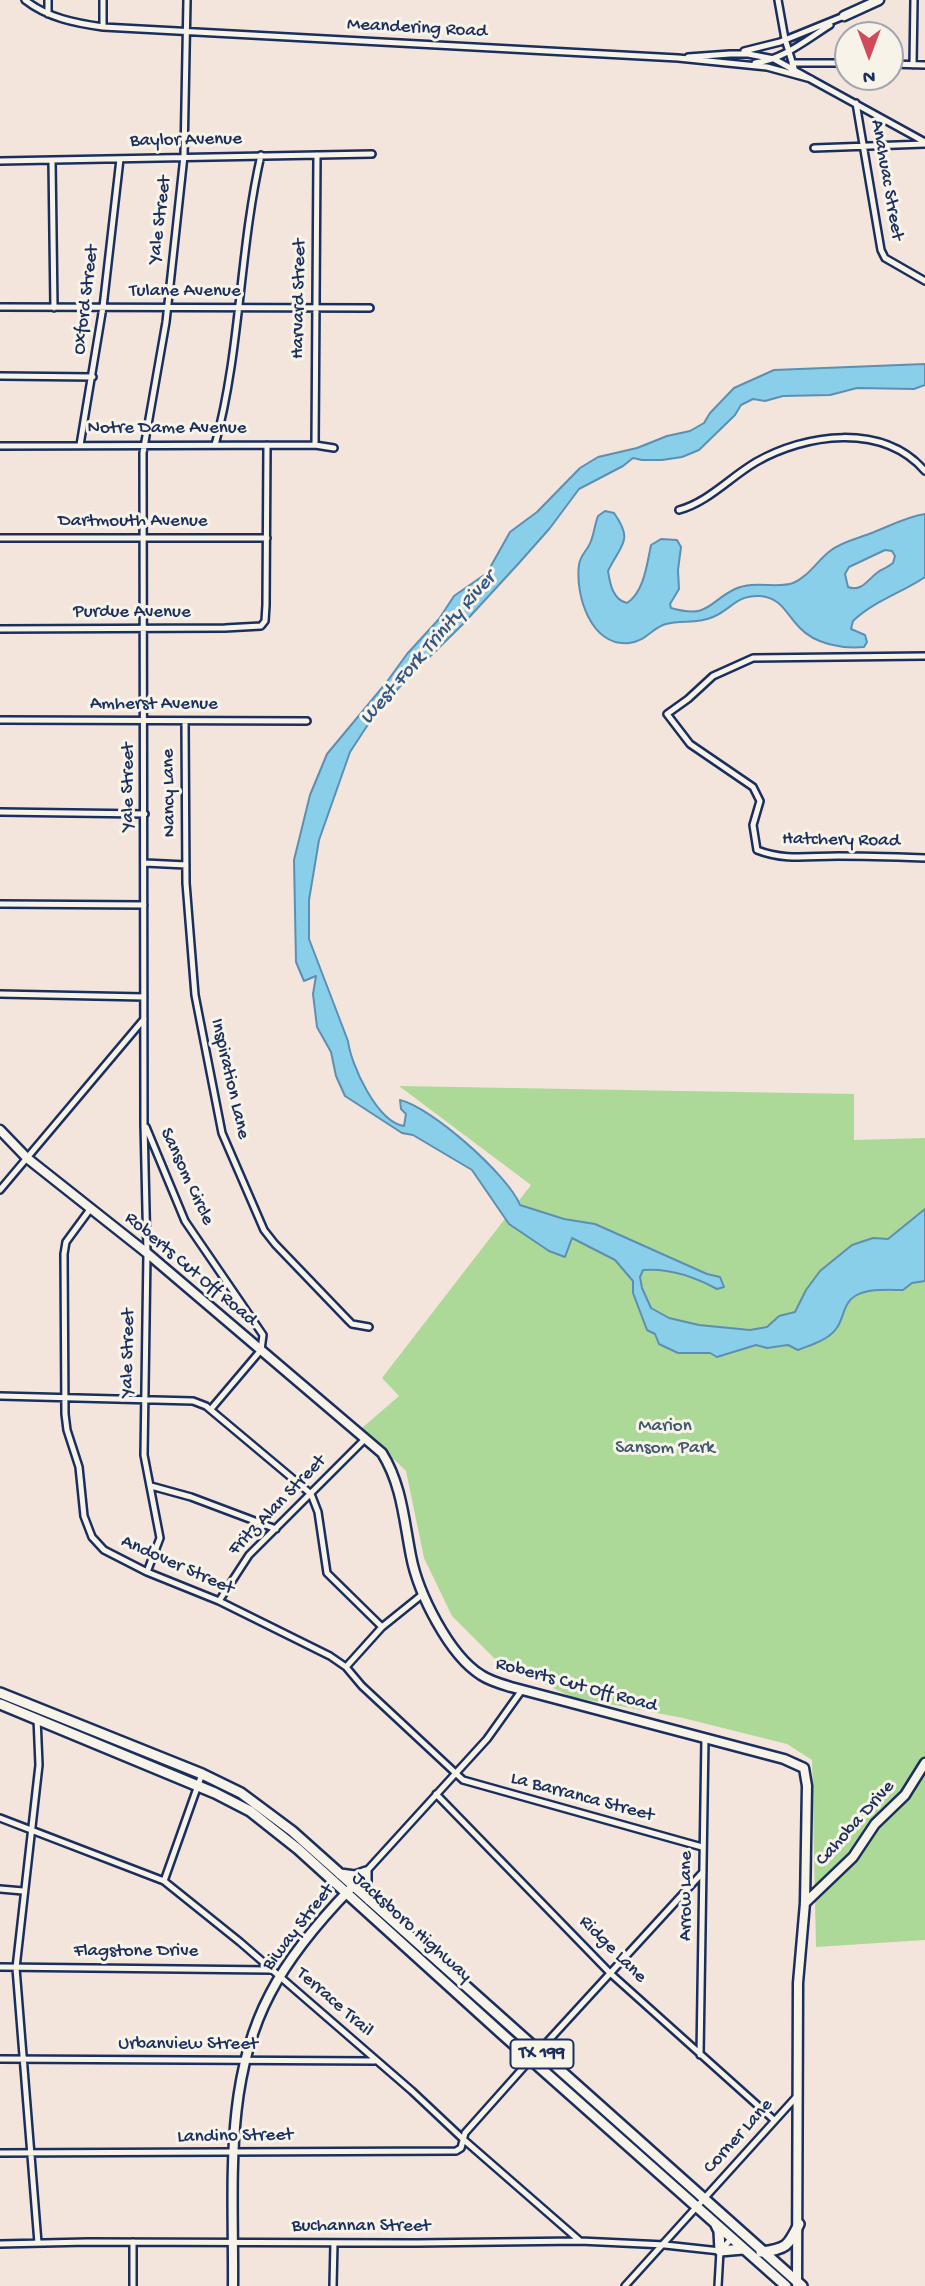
<!DOCTYPE html>
<style>
body{margin:0}
#map{position:relative;width:925px;height:2286px;overflow:hidden;background:#f4e5dc;font-family:"Gochi Hand",sans-serif}
canvas{display:block}
.north{position:absolute;left:834px;top:21px;width:70px;height:70px;box-sizing:border-box;background:#f7f3e8;border:2px solid #9fa5b1;border-radius:50%;rotate:180deg;font-size:19px;font-weight:700;line-height:28px;text-align:center;color:#1b2f5e}
.north::after{content:'';display:block;margin:auto;width:24px;height:32px;background:#d1495b;clip-path:polygon(50% 0,100% 100%,50% 72%,0 100%)}
</style>
<div id="map">
<canvas width="925" height="2286"></canvas>
<div class="north">N</div>
</div>
<script>
const ctx = document.querySelector('canvas').getContext('2d');
ctx.lineJoin = 'round';
function fillPath(path, color) {
  ctx.fillStyle = color;
  ctx.fill(path, 'evenodd');
}
function strokePath(path, color, width, dash) {
  ctx.strokeStyle = color;
  ctx.lineWidth = width;
  ctx.lineCap = dash ? 'butt' : 'round';
  ctx.setLineDash(dash || []);
  ctx.stroke(path);
}
function label(font, color, halo, rows, align = 'center') {
  ctx.font = font + ' "Gochi Hand",sans-serif';
  ctx.lineWidth = 6;
  ctx.setLineDash([]);
  ctx.textBaseline = 'middle';
  ctx.strokeStyle = halo;
  ctx.fillStyle = color;
  for (const [text, x, y, turn = 0] of rows) {
    ctx.save();
    ctx.translate(x, y);
    ctx.rotate((+turn || 0) * Math.PI / 180);
    ctx.textAlign = isNaN(turn) ? turn : align;
    if (halo) ctx.strokeText(text, 0, 0);
    ctx.fillText(text, 0, 0);
    ctx.restore();
  }
}
const green = new Path2D(`
 M399,1086l455,8v46l71,-2v802l-109,7 -4,-187 -25,-16 -104,-26 -111,-21 -74,-35 -46,-46 -28,-58 -18,-87 -44,-43 37,-32 -17,-18 149,-193z`);
const water = new Path2D(`
 M925,364v21l-11,4 -57,-1 -27,7 -47,1 -18,5 -12,-2 -12,6 -6,10 -36,35 -17,7 -20,3h-20l-9,-2 -10,8 -44,23 -29,39 -31,35 -56,61 -61,60 -33,39 -19,29 -31,88 -10,60v39l39,102c3,24 29,81 56,85l2,-12 -5,-5 -1,-9c31,7 108,75 120,105l44,14 31,5 112,50 13,3 4,10 -7,2c-22,-12 -49,-21 -74,-19l-3,7 2,11 9,20 18,10 30,7 51,5 17,-3 12,-11 16,-4 11,-22 14,-19 32,-26 21,-7 15,1 37,-30v72l-13,2 -9,7c-15,0 -34,-2 -48,6 -12,7 -11,23 -19,33 -8,11 -25,16 -38,21l-10,-5 -21,3 -11,-3 -39,12 -7,-4h-32l-19,-9 -4,-10 -8,-4 -14,-37v-12l-18,-21 -43,-22 -7,19 -16,-6 -40,-27 -37,-54 -59,-35 -11,-2 -57,-37 -9,-20 -5,-24 -14,-25 -4,-33 3,-18 -12,5 -8,-19 -2,-102 16,-65 17,-41 59,-71 21,-29 32,-35 15,-23 33,-23 23,-41 27,-20 43,-44 18,-11 39,-9 30,-12 23,-5 14,-8 6,-10 24,-25 40,-18z
 M605,511l9,2c20,28 7,31 -6,58 2,13 5,29 19,32 17,-11 20,-39 24,-58l10,-6 16,1 4,7 -3,23 1,19 -9,15 1,4c38,11 37,-6 64,-19 19,-9 42,0 58,-6 15,-6 24,-22 37,-32 11,-9 26,-12 39,-17 19,-7 36,-17 56,-20v63c-24,16 -51,24 -72,44l-2,8 14,6 2,7 -3,5c-22,2 -49,-3 -64,-19 -14,-14 -18,-30 -40,-32 -24,-1 -28,13 -47,21 -15,7 -31,3 -47,7 -13,3 -21,18 -37,19 -38,4 -54,-48 -50,-78 1,-10 9,-15 12,-24 3,-8 4,-17 7,-25zM885,550l7,1 3,5 -2,7c-5,4 -10,6 -15,9 -11,8 -16,20 -30,15l-3,-13 4,-7z`);
const street = new Path2D(`
 M25,0c23,18 50,23 78,27l575,31 89,9 44,12
 M48,0v14
 M103,0v27
 M778,0l7,39 9,29
 M744,51l36,-9 64,-26
 M730,54h18l26,5 151,83
 M688,57l42,-3
 M755,63c29,-4 51,-23 75,-38
 M792,63h56
 M890,64l35,1
 M913,65l1,-65
 M856,103l25,147 4,8 40,23
 M814,148l111,-4
 M0,161l372,-7
 M52,161l2,147
 M0,307l370,1
 M0,376l93,1
 M80,445l23,-138 17,-148
 M215,445c26,-95 24,-194 46,-290
 M315,445l2,-290
 M0,446l315,-1 19,3
 M679,510c29,-8 50,-32 77,-48 49,-28 126,-40 169,9
 M0,538h267
 M0,629l225,-1 36,-2 4,-5 1,-16 1,-160
 M925,656l-172,2 -40,18 -25,23 -21,15 23,30 63,43 7,14 -7,24 4,25c28,11 52,6 81,6 29,0 58,1 87,2
 M0,720l307,1
 M185,722l1,161 9,112 27,138 42,97 11,14 73,76 4,4 17,3
 M0,812l145,2
 M145,863l41,2
 M0,904l144,1
 M0,994l144,3
 M146,1127l39,94 78,114 -2,15 -50,59
 M0,1190l144,-171
 M91,1208l-25,34 -2,12 1,160 2,16 12,37 5,49 8,21 12,13 43,22 72,29 111,55 16,11 16,19 101,94 239,67
 M0,1396l193,5 13,5 105,88 7,18 9,61 55,54
 M151,1486l40,11 85,32
 M147,1572l13,-34 -16,-83 3,-202 -3,-129 -1,-671 23,-131 18,-166 3,-156
 M219,1601l30,-46 117,-117
 M346,1667l36,-40 41,-33
 M37,1718l2,47 -23,203 22,275
 M436,1794l174,179 164,147
 M0,1818l164,63 76,61 172,149 51,48 117,102
 M164,1881l38,-107
 M353,1886l134,-147 35,-49
 M0,1889l23,2
 M0,1967l270,3
 M538,2052l165,-180
 M700,2055l5,-317
 M0,2059l375,2
 M0,2153l456,-2 5,-3 4,-15 66,-74
 M0,2244l88,-2 329,1 163,-2 85,4 55,6
 M133,2286v-44
 M333,2286l1,-43
 M625,2286l172,-190
 M718,2286l2,-35 12,-13`);
const secondary = new Path2D(`
 M844,16l35,-16
 M0,1130l27,28 120,95 235,200c20,32 22,68 29,103 7,37 38,99 70,119 9,6 20,9 30,12l273,72 20,9 3,18 -2,117 -7,80 -1,301
 M805,1903l48,-46 22,-33 30,-29 20,-32
 M233,2286c1,-98 -10,-203 37,-292 20,-39 50,-74 81,-106`);
const primary = new Path2D(`
 M0,1693l202,81 39,19 51,38 510,455
 M0,1704l215,89 35,18 48,38 203,184 285,253
 M340,1874l15,2 11,-4v14l3,14
 M716,2225l3,6 1,20 23,-2
 M761,2252c26,-3 27,-6 38,-28`);
const shields = [
 [542,2054,63]
];
const shieldNames = [
 ["TX 199",542,2054]
];
const streetNames = [
 ["Meandering Road",417,29,3],
 ["Baylor Avenue",186,141,-1],
 ["Anahuac Street",886,180,80],
 ["Yale Street",161,220,-83],
 ["Tulane Avenue",185,292],
 ["Harvard Street",300,299,-89],
 ["Oxford Street",87,300,-83],
 ["Notre Dame Avenue",167,429],
 ["Dartmouth Avenue",133,522],
 ["Purdue Avenue",132,613],
 ["Amherst Avenue",154,705],
 ["Yale Street",129,787,-90],
 ["Nancy Lane",170,793,-91],
 ["Hatchery Road",841,841,1],
 ["Inspiration Lane",229,1079,77],
 ["Sansom Circle",186,1177,65],
 ["Roberts Cut Off Road",190,1270,40],
 ["Yale Street",129,1353,-89],
 ["Fritz Alan Street",278,1506,-46],
 ["Andover Street",177,1566,24],
 ["Roberts Cut Off Road",576,1686,15],
 ["La Barranca Street",582,1798,15],
 ["Cahoba Drive",856,1824,-48],
 ["Arrow Lane",687,1896,-90],
 ["Biway Street",299,1928,-52],
 ["Jacksboro Highway",411,1928,42],
 ["Ridge Lane",612,1950,45],
 ["Flagstone Drive",136,1952],
 ["Terrace Trail",334,2003,41],
 ["Urbanview Street",188,2045],
 ["Landino Street",235,2137,-1],
 ["Corner Lane",739,2137,-48],
 ["Buchannan Street",361,2227]
];
const parkNames = [
 ["Marion",665,1427],
 ["Sansom Park",665,1449]
];
const waterNames = [
 ["West Fork Trinity River",429,649,-49]
];
fillPath(green, '#acd998');
fillPath(water, '#89cfea');
strokePath(water, '#5d8fb2', 2);
strokePath(street, '#1b2f5e', 10);
strokePath(secondary, '#1b2f5e', 13);
strokePath(primary, '#1b2f5e', 14);
strokePath(street, '#f7f3e8', 5);
strokePath(secondary, '#f7f3e8', 8);
strokePath(primary, '#f7f3e8', 9);
for (const [x, y, w] of shields) {
  const box = new Path2D();
  box.roundRect(x - w / 2, y - 14.5, w, 29, 5);
  ctx.fillStyle = '#f7f3e8';
  ctx.fill(box);
  strokePath(box, '#1b2f5e', 2);
}
label('bold 18px', '#1b2f5e', null, shieldNames);
label('19px', '#1b2f5e', '#f7f3e8', streetNames);
label('19px', '#3f5a6c', '#f7f3e8', parkNames);
label('italic 21px', '#365781', '#f7f3e8', waterNames);
</script>
